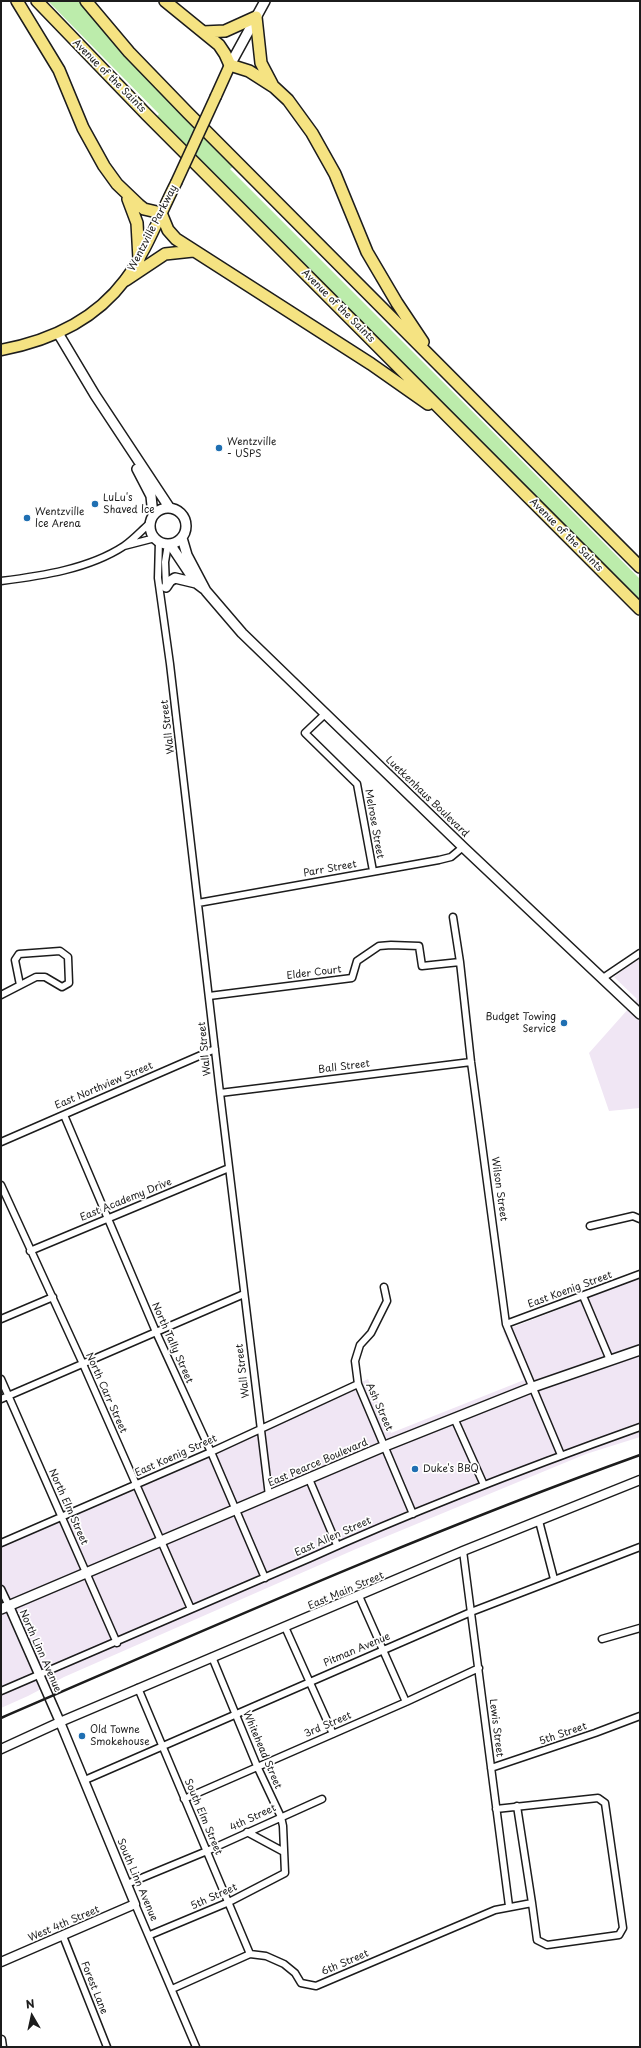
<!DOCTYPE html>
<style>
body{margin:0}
#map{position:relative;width:641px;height:2048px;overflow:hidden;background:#fff;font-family:"Playpen Sans",sans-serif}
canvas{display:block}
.frame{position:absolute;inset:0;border:2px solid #1c1c1c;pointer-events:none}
.north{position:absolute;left:12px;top:1996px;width:40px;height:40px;-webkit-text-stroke:3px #fff;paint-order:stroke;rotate:351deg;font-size:11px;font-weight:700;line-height:16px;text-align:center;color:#1c1c1c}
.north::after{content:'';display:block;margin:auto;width:14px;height:18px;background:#1c1c1c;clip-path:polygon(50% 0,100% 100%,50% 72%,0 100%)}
</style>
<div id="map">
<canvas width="641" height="2048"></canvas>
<div class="frame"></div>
<div class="north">N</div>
</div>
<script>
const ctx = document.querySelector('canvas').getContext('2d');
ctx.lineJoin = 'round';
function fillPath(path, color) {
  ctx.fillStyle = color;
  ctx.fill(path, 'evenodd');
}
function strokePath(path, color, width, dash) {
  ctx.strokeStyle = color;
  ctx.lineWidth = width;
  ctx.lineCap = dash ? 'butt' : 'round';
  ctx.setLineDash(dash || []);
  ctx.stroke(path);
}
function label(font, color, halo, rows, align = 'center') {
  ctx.font = font + ' "Playpen Sans",sans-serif';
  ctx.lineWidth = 3.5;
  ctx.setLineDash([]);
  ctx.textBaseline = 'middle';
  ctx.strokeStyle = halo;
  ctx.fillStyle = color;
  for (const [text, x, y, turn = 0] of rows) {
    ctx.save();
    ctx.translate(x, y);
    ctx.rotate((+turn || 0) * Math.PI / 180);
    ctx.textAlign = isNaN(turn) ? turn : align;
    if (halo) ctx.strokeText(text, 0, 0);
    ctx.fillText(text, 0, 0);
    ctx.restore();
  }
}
const built = new Path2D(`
 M640,957v151l-31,3 -20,-58 48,-54 -23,-22z
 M640,1278v159l-54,17 -230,95 -292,128 -36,19 -27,12v-166l64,-30 146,-60 157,-73 23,54 133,-53 -21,-49z`);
const green = new Path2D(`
 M48,1h31l46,53 108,113 -3,2 410,410v23l-484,-485 3,-3z`);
const minor = new Path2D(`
 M159,541l-1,37 12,86 50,429 49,403
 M124,546l31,-8
 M1,581c40,-5 88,-12 123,-35 9,-6 17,-15 25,-22
 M166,587l-1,-25 3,-18
 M325,714l-20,19 52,51 16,87
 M198,903l241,-43 12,-3 12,-10
 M453,917l7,45 11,100 35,262 55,131
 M603,978l37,-25
 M1,995l35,-18h9l17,10 7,-4 -1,-26 -8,-6 -41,3 -4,6 5,25
 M209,996l143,-18 5,-17 22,-15 12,-1 28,1 3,20 38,-4
 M220,1093l251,-31
 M64,1115l92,217 55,120 54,126
 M1,1142l214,-93
 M1,1185l82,179 108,245
 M590,1226l43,-10 7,3
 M30,1251l199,-83
 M384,1287l3,14 -16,32 -11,12 -5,16 3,23 55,130
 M583,1296l27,64
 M1,1319l52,-22
 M506,1324l134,-50
 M1,1379l116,264
 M1,1399l243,-105
 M454,1418l30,67
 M309,1479l28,66
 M539,1521l15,58
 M1,1543l210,-91 147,-68
 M463,1551l46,355
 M1,1589l8,17
 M359,1596l47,106
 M285,1627l48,107
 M602,1639l38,-11
 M138,1688l112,266
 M1,1691l309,-133c108,-49 218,-91 330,-131
 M491,1768l104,-35 45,-17
 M85,1780l386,-168 169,-65
 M184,1799l222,-97 73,-34
 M517,1806l15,97
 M247,1832l37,20
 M127,1884l80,-33 115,-52
 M135,1904l61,143
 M150,1935l79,-33 56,-29 -2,-47 -2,-9 -24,-51 -45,-109
 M63,1936l44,111
 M172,1989l78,-35 16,2 18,8 11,9 6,10 15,3 179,-76 37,-7 5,37 10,5 72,-10 4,-7 -18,-125 -7,-5 -102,11`);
const tertiary = new Path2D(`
 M1,1749l59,-27 403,-171 177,-71
 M1,1962l134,-58 -75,-182 -51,-116
 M1,2040l1,7`);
const secondary = new Path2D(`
 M230,65l35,-64
 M58,333l37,62 74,112
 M137,469l14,27 2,19
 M150 526a18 18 0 1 1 36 0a18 18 0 1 1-36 0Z
 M182,538l5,17 19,36 36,42 221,214 177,167
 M170,544l26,39 8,6
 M166,587l4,-6 5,-3 21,5
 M1,1609l384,-163 148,-59 107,-37`);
const primary = new Path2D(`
 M216,96l14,-31
 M1,350c48,-9 94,-30 124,-70 22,-29 35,-66 51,-97`);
const motorway = new Path2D(`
 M17,1l42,69 24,58 21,38 13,18 22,21 5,4 17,4 7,17 8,9 195,125 57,40
 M37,1l110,114 493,494
 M86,1l43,51 59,61 452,454
 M165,1l54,44 6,9 5,11 19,6 25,16 14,13 24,33 23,41 32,78 30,51 26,39
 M203,32l22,-1 31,-14 5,46 11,21
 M128,199l9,24 2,36
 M126,280l39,-26 28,-3`);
const rail = new Path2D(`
 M1,1718c211,-91 422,-185 639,-263`);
const primaryBridge = new Path2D(`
 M176,183l40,-87`);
const markers = [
 [219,448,4,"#1f6fb2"],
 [95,504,4,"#1f6fb2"],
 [27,518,4,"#1f6fb2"],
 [564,1023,4,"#1f6fb2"],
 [415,1469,4,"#1f6fb2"],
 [82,1736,4,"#1f6fb2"]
];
const streetNames = [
 ["Avenue of the Saints",109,76,45],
 ["Wentzville Parkway",153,228,-63],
 ["Avenue of the Saints",338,306,45],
 ["Avenue of the Saints",566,535,45],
 ["Wall Street",168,727,-97],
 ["Luetkenhaus Boulevard",427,797,44],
 ["Melrose Street",374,824,80],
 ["Parr Street",330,869,-10],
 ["Elder Court",314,973,-7],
 ["Wall Street",205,1049,-96],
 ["Ball Street",344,1067,-7],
 ["East Northview Street",104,1086,-23],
 ["Wilson Street",499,1189,82],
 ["East Academy Drive",126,1200,-22],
 ["East Koenig Street",570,1290,-20],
 ["North Tally Street",172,1343,66],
 ["Wall Street",243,1371,-97],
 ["North Carr Street",106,1393,66],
 ["Ash Street",379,1407,66],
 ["East Koenig Street",176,1456,-24],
 ["East Pearce Boulevard",318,1463,-23],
 ["North Elm Street",68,1507,66],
 ["East Allen Street",333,1537,-24],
 ["East Main Street",346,1591,-23],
 ["Pitman Avenue",357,1650,-23],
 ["North Linn Avenue",40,1651,66],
 ["3rd Street",328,1725,-23],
 ["Lewis Street",496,1728,83],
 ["5th Street",563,1734,-19],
 ["Whitehead Street",262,1750,67],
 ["South Elm Street",203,1817,67],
 ["4th Street",253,1818,-25],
 ["South Linn Avenue",137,1880,67],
 ["5th Street",214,1897,-24],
 ["West 4th Street",64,1924,-23],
 ["6th Street",345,1963,-23],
 ["Forest Lane",94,1988,68]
];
const poiNames = [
 ["Wentzville",227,442],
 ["- USPS",227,454],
 ["LuLu's",103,498],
 ["Shaved Ice",103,510],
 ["Wentzville",35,512],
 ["Ice Arena",35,524],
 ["Budget Towing",556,1017,"right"],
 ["Service",556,1029,"right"],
 ["Duke's BBQ",423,1469],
 ["Old Towne",90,1730],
 ["Smokehouse",90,1742]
];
fillPath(built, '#f0e6f4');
fillPath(green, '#bcecab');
strokePath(minor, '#1c1c1c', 9);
strokePath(tertiary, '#1c1c1c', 11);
strokePath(secondary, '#1c1c1c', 12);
strokePath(primary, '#1c1c1c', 13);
strokePath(motorway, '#1c1c1c', 14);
strokePath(minor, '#fff', 6);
strokePath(tertiary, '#fff', 8);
strokePath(secondary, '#fff', 9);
strokePath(primary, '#f5e382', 10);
strokePath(motorway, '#f5e382', 11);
strokePath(rail, '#1c1c1c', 2.5);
strokePath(primaryBridge, '#1c1c1c', 13, []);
strokePath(primaryBridge, '#f5e382', 10);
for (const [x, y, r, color] of markers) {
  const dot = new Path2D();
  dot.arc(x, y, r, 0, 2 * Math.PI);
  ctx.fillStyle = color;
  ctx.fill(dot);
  strokePath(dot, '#fff', 1.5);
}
label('10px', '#1c1c1c', '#fff', streetNames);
label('10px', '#1c1c1c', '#fff', poiNames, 'left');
</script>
